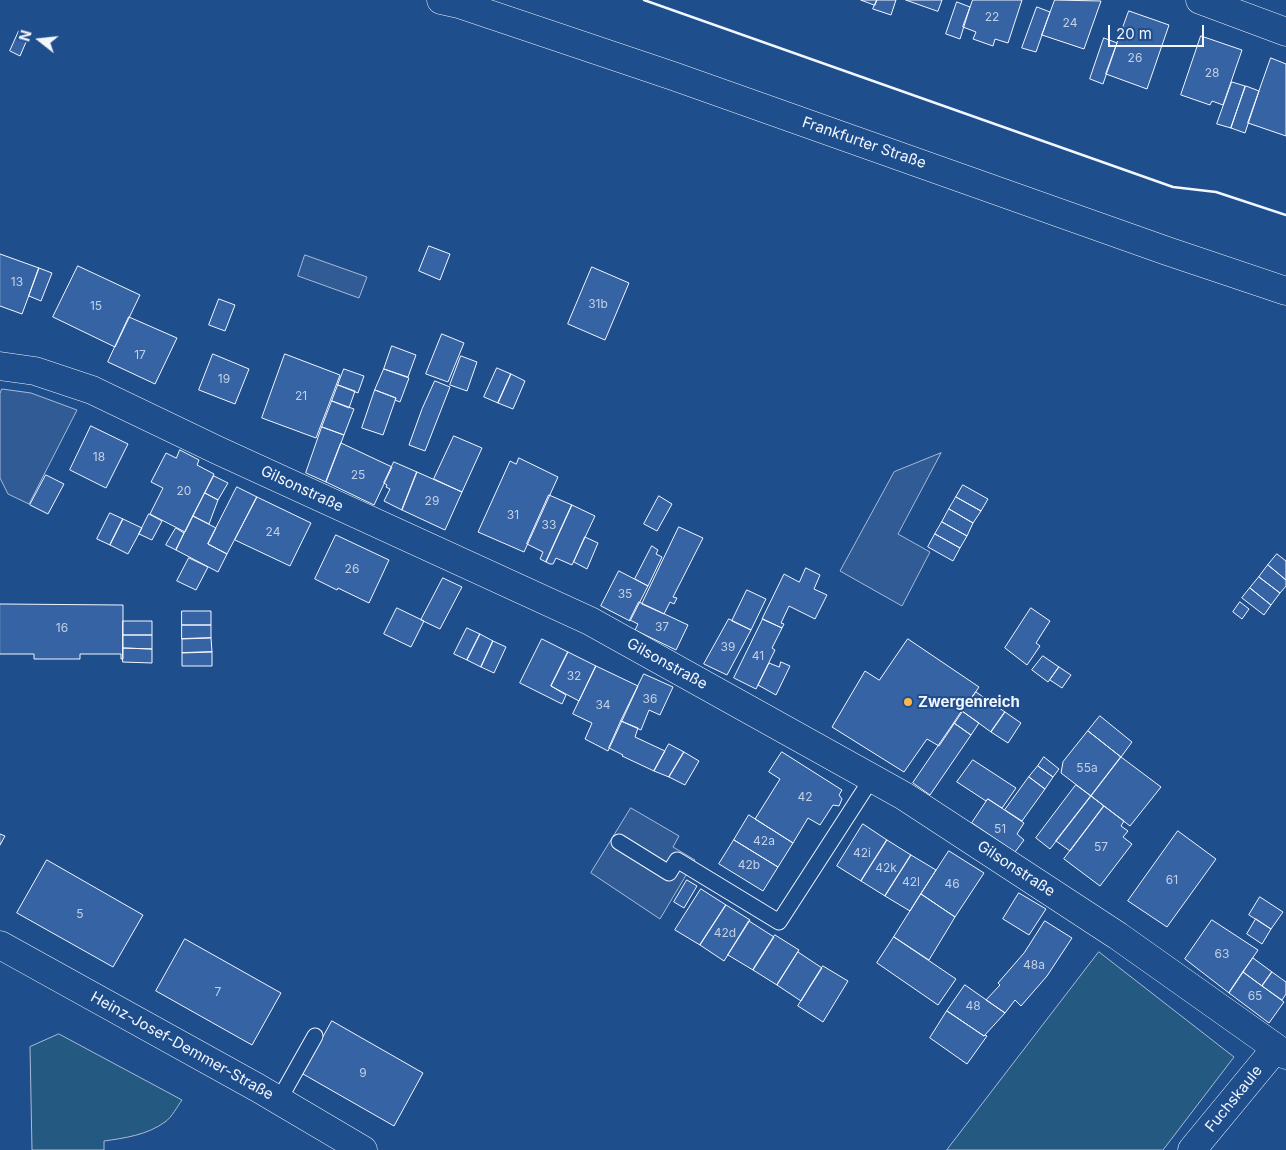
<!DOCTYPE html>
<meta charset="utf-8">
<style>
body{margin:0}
#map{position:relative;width:1286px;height:1150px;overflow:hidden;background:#1f4e8c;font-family:Inter,sans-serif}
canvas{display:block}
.north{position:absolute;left:15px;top:15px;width:50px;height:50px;-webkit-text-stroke:4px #1f4e8c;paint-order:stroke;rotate:286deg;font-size:14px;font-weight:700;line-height:20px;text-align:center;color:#f2f6ff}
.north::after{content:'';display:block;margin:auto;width:18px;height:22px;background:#f2f6ff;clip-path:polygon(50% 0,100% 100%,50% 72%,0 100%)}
.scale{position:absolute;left:1108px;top:25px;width:96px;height:22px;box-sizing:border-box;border:2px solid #f2f6ff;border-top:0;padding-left:6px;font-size:15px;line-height:18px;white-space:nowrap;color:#f2f6ff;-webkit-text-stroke:4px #1f4e8c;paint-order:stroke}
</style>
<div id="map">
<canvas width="1286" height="1150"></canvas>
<div class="north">N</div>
<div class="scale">20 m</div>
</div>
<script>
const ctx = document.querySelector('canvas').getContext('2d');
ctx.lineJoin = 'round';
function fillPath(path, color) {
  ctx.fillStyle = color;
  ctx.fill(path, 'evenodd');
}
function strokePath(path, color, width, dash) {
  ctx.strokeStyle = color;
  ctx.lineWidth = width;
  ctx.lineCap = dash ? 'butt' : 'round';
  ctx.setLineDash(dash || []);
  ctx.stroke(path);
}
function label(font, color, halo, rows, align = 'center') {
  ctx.font = font + ' Inter,sans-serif';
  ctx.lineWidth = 4;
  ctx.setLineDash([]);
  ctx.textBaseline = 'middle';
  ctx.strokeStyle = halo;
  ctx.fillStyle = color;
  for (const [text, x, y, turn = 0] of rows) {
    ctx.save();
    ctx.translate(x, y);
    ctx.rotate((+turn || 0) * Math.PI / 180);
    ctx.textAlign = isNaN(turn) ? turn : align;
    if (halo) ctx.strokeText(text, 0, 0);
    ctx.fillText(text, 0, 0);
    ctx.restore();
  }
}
const green = new Path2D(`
 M1099,952l135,105 -71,93h-216z
 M59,1034l123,66c-5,7 -10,17 -17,22 -18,13 -40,16 -61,19v9h-72l-2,-103z`);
const parking = new Path2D(`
 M305,255l62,22 -8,21 -61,-22z
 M2,389l29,4 46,17 -48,94 -21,-10 -8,-16v-84z
 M941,453l-43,81 32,18 -28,54 -62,-35 54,-99z
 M631,808l48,28 -6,11 22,13 -35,59 -69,-46z`);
const building = new Path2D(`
 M861,0h16l-2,5z
 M877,0h19l-5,15 -18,-6z
 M906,0h36l-4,11z
 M973,0h49l-14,43 -13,-4 -2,7 -20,-7 3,-7 -13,-5z
 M1055,0l46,1 -17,48 -42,-14z
 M957,2l13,5 -10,32 -14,-5z
 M1037,7l13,5 -14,40 -14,-4z
 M1129,11l40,14 -22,64 -41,-15z
 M19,31l10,4 -9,21 -10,-5z
 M1201,36l41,14 -19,55 -11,-4 -2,4 -29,-10z
 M1104,38l13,5 -14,41 -13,-5z
 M1271,58l15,6v72l-38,-13z
 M1232,82l13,4 -14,42 -14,-4z
 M1246,86l13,5 -14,42 -14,-5z
 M429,246l21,8 -10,26 -21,-9z
 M0,254l39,14 -17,46 -22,-8z
 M78,266l62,29 -25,52 -62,-30z
 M592,267l37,16 -24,57 -37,-16z
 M39,268l13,5 -11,28 -12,-5z
 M219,299l16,6 -10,26 -16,-6z
 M129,317l48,21 -22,46 -47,-22z
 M442,334l22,9 -16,39 -22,-8z
 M392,346l24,9 -8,22 -24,-8z
 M213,354l36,15 -14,35 -36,-14z
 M285,354l55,21 -24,63 -54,-20z
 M461,356l16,6 -10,29 -17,-6z
 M497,368l14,6 -13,29 -14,-6z
 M344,369l20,7 -6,17 -20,-8z
 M384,369l25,9 -9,24 -5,-2 1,-2 -21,-8z
 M511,374l14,7 -12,28 -15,-6z
 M435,381l15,6 -25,64 -16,-6 13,-36z
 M338,385l17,6 -6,17 -17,-7z
 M375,390l21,8 -13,37 -21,-7z
 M332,401l22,8 -10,26 -22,-8z
 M91,426l37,18 -22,44 -36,-18z
 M322,427l22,8 -18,47 -20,-9z
 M454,436l28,12 -20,44 -28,-13z
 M341,443l51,24 -18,38 -48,-23z
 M180,450l19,10 -2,5 17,9 -29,58 -35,-18 13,-26 -12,-6 15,-29 10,5z
 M519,458l39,19 -34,75 -46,-20 32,-71 6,3z
 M394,462l23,10 -15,38 -18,-9 6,-12 -4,-2 1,-2 -3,-2z
 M417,472l45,20 -17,38 -43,-20z
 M46,475l18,9 -16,30 -18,-9z
 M214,476l14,7 -10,17 -13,-7z
 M963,485l25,14 -7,12 -25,-14z
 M237,487l20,10 -30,57 -19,-10z
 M205,493l13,7 -9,24 -16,-8z
 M549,495l23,10 -26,57 -6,-3 3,-7 -16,-8z
 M659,496l13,8 -15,27 -13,-7z
 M257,497l54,26 -21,43 -55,-26z
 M956,497l25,14 -8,12 -24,-14z
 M572,505l23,11 -23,49 -16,-7 -3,6h-3l-4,-2z
 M949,509l24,14 -6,13 -25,-14z
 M110,513l13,6 -13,26 -13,-6z
 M149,514l13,7 -10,19 -13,-6z
 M193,516l23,12 -8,16 19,10 -9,18 -42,-22z
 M123,519l19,9 -14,26 -18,-9z
 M942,522l25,14 -7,12 -25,-14z
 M679,527l24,11 -30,59 4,1 -3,6 -4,-2 -6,12 -22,-10z
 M176,528l8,5 -8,17 -10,-5z
 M935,534l25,14 -7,13 -25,-14z
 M336,535l53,25 -20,43 -31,-15 -1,2 -22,-11z
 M585,537l13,6 -11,26 -13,-7z
 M652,546l6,4 -2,4 6,3 -14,29 -13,-7z
 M1277,554l9,7v19l-18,-15z
 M189,558l19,9 -12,23 -19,-9z
 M1268,565l18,15v6l-6,7 -21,-16z
 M806,568l14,7 -6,14 13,6 -12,24 -26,-13 -8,17 3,1 -2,4 -20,-9 22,-45 15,8z
 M619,571l29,15 -18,35 -29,-15z
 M1259,577l21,16 -9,12 -21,-17z
 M443,578l19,9 -22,42 -19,-9z
 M1250,588l21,17 -7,10 -22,-17z
 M747,590l19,9 -15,31 -19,-9z
 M639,602l49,23 -12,25 -41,-20 3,-6 -8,-4z
 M1240,602l9,7 -7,10 -9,-7z
 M0,604l123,1v54h-2v-5h-41v5h-46v-5h-34z
 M397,608l27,13 -13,26 -27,-13z
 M1031,608l19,13 -14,22 4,3 -13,19 -22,-17z
 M182,611h29v14h-29z
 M729,619l22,11 -24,45 -23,-11z
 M763,619l19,9 -10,20 3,2 -19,39 -22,-11z
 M123,621h29v14h-29z
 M182,625h29v13l-29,1z
 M467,628l13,6 -13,26 -13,-6z
 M480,634l13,7 -12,26 -14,-7z
 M123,635h29v14l-29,-1z
 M211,638l1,14 -30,1v-14z
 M542,639l26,13 -17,34 15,9 -4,9 -42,-21z
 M908,639l71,48 -40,59 -12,-7 -23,33 -72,-45 33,-56 14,9z
 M493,641l13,6 -12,26 -13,-6z
 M123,648l29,1v14l-29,-1z
 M212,652v14h-30v-13z
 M568,652l28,14 -17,35 -28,-15z
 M1043,656l16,11 -11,15 -16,-12z
 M781,662l9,4 -14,29 -18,-10 11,-22 10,4z
 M596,666l42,20 -30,65 -23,-12 7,-16 -19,-9z
 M1059,667l12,8 -9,13 -12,-8z
 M644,674l29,13 -13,28 -11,-5 -8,20 -20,-9z
 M976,692l29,20 -14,20 -29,-21z
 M962,711l17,12 -8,12 -17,-12z
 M1005,712l16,11 -13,20 -17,-11z
 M1100,716l32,26 -11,15 -33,-26z
 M621,721l17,7 -3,9 30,14 -11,20 -32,-15 1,-1 -14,-7z
 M954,723l17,12 -41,60 -17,-12z
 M1088,731l33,26 -30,39 -30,-23 2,-11z
 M669,744l15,8 -15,25 -15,-6z
 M684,752l15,9 -14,24 -16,-8z
 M782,752l60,38 -3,5 3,4 -3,7 -6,-1 -13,20 -12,-7 -15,25 -38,-24 25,-40 -11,-7z
 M1044,757l15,12 -6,8 -15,-11z
 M1121,757l40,30 -31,39 -39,-30z
 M973,760l43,28 -14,20 -14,-9 -2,2 -29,-19z
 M1038,766l15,11 -8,12 -16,-12z
 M1029,777l16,12 -23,32 -17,-11z
 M1076,785l15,11 -41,53 -14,-11z
 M1091,796l13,10 -34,45 -14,-10z
 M988,799l36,24 -7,11 7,6 -9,12 -43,-29z
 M1104,806l20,15 -3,5 7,5 -5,6 9,7 -32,42 -36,-27z
 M749,815l44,28 -15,24 -44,-27z
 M863,824l24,16 -26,41 -24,-15z
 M1178,831l38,28 -49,68 -39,-26z
 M0,834l5,2 -5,9z
 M734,840l44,27 -15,24 -44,-27z
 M887,840l24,15 -26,41 -24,-15z
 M949,851l35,22 -29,44 -34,-23z
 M911,855l25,15 -26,41 -25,-15z
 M47,860l96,55 -30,52 -96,-54z
 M687,880l10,6 -13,22 -10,-6z
 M701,889l25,16 -26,40 -25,-15z
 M1019,893l27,16 -17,26 -26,-16z
 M921,894l34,23 -26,43 -35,-23z
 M1260,897l23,15 -12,17 -22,-14z
 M726,905l24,15 -26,41 -24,-16z
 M1256,919l15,10 -9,15 -15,-10z
 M1212,920l46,30 -29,43 -44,-34z
 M749,921l25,16 -21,33 -25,-15z
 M1045,921l27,17 -25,38 -26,30 -6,-6 -10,13 -19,-13 14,-15 -2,-2 26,-30z
 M775,935l24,15 -22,35 -24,-15z
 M894,937l62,42 -18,26 -61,-42z
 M185,939l96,54 -29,52 -96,-54z
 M798,952l24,16 -21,33 -24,-16z
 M1253,958l19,14 -10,14 -19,-14z
 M823,966l25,15 -25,41 -25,-16z
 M1243,972l41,30 -15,21 -40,-30z
 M1272,972l14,10v12l-4,6 -20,-14z
 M965,985l40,28 -21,23 -37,-25z
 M947,1011l37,25 1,-1 2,1 -20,28 -37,-26z
 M332,1021l91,52 -29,53 -91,-52z`);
const lane = new Path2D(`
 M619,842l50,31 8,-13 102,62 93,-144
 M279,1100l36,-64`);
const street = new Path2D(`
 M1200,0l86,32
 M0,366l35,5 57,19 125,60 373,171 314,175 214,140 168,119
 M0,945l258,143 105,62
 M1192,1150l84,-102`);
const primary = new Path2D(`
 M441,0l18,4 214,72 494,175 119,40`);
const wall = new Path2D(`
 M644,0l529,187 43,5 70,23`);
const markers = [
 [908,702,5,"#ffb74d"]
];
const numberNames = [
 ["22",992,17],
 ["24",1070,23],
 ["26",1135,58],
 ["28",1212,73],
 ["13",17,282],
 ["31b",598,304],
 ["15",96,306],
 ["17",140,355],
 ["19",224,379],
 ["21",301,396],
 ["18",99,457],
 ["25",358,475],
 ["20",184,491],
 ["29",432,501],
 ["31",513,515],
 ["33",549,525],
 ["24",273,532],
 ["26",352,569],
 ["35",625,594],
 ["37",662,627],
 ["16",62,628],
 ["39",728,647],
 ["41",758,656],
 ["32",574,676],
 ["36",650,699],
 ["34",603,705],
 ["55a",1087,768],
 ["42",805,797],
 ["51",1000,829],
 ["42a",764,841],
 ["57",1101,847],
 ["42i",862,853],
 ["42b",749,865],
 ["42k",886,868],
 ["61",1172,880],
 ["42l",911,882],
 ["46",952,884],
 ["5",80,914],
 ["42d",725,933],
 ["63",1222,954],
 ["48a",1034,965],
 ["7",218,992],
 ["65",1255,996],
 ["48",973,1006],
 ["9",363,1073]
];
const streetNames = [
 ["Frankfurter Straße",864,143,19],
 ["Gilsonstraße",302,489,25],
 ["Gilsonstraße",667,664,29],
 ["Gilsonstraße",1016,869,33],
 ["Heinz-Josef-Demmer-Straße",182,1046,29],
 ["Fuchskaule",1234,1099,-51]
];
const poiNames = [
 ["Zwergenreich",918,702]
];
fillPath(green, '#245a82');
strokePath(green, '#a8bbd7', 1);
fillPath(parking, '#305b95');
strokePath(parking, '#a8bbd7', 1);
fillPath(building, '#3563a3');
strokePath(building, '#f2f6ff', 1);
strokePath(lane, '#f2f6ff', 17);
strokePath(street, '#f2f6ff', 29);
strokePath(primary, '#f2f6ff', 29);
strokePath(lane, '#1f4e8c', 15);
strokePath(street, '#1f4e8c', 28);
strokePath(primary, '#1f4e8c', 28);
strokePath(wall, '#f2f6ff', 2.5);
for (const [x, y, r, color] of markers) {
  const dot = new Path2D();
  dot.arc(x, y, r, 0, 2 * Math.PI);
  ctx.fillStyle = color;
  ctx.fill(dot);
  strokePath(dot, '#1f4e8c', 2);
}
label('12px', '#c3d1e8', null, numberNames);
label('15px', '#f2f6ff', '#1f4e8c', streetNames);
label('bold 15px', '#f2f6ff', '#1f4e8c', poiNames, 'left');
</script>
